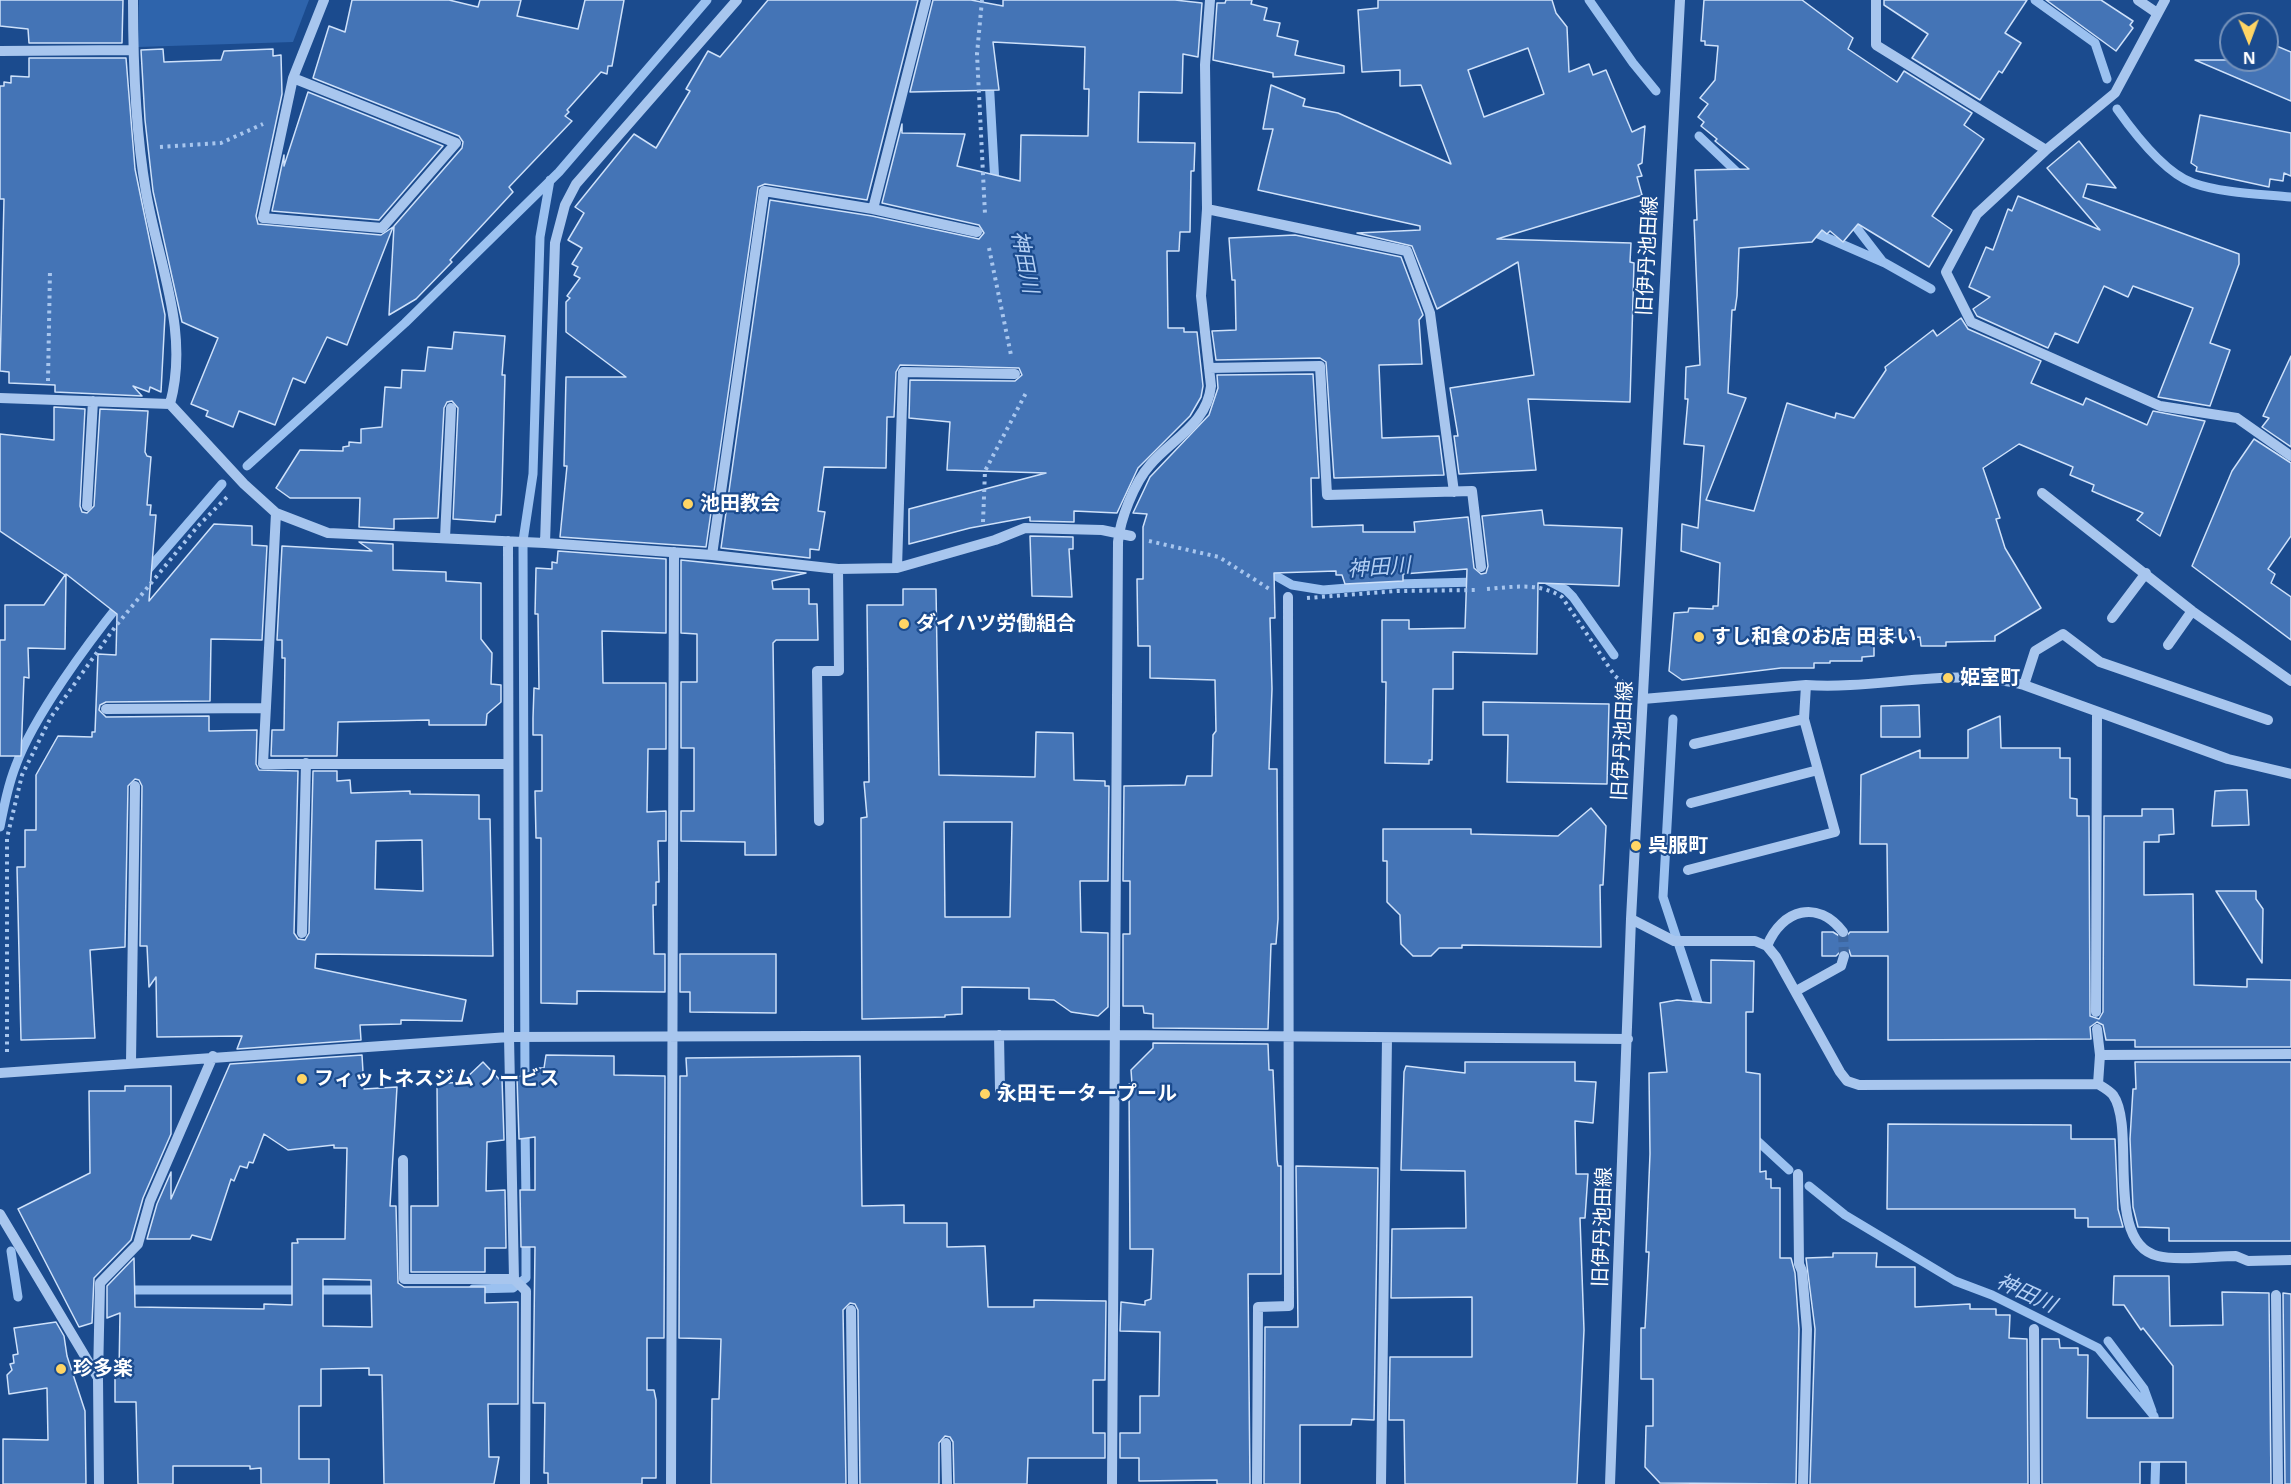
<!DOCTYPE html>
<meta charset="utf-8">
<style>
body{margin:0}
#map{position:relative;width:2291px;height:1484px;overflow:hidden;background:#1b4b8e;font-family:"Open Sans",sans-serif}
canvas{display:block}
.north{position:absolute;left:2219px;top:12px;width:60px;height:60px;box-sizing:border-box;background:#1b4b8e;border:2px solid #7693bb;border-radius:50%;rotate:179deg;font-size:16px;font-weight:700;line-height:24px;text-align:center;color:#fff}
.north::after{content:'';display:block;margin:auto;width:21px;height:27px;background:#ffd565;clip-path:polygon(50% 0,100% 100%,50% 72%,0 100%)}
</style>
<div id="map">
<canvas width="2291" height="1484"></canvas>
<div class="north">N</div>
</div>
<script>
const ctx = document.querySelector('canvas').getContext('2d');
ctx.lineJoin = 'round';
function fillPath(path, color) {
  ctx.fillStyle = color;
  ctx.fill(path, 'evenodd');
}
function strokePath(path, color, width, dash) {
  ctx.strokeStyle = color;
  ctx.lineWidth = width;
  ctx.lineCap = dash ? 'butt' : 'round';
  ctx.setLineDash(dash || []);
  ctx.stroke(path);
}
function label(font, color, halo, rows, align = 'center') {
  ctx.font = font + ' "Open Sans","Noto Sans JP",sans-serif';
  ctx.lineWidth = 4.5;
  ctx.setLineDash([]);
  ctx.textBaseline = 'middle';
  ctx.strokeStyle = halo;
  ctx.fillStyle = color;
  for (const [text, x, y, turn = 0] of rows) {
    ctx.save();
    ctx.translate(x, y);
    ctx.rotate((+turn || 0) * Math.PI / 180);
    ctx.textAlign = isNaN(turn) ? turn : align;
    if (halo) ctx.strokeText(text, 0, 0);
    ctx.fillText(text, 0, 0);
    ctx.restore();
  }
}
const green = new Path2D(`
 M139,0h170l-16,42 -155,5z`);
const stream = new Path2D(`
 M1589,0l44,63 23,28
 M2035,0l60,43 12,36
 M989,78l6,106
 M2117,109c17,24 48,64 76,74 28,10 68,11 98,14
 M1699,136l43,41
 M1853,217l3,10 27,35
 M1809,230l76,33 46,26
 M247,466l158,-143 154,-151 148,-172
 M1264,569l28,16 31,5 73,-6 80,-2
 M145,573l77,-89
 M1547,580l19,10 7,7 41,58
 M1673,719l-10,178 38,115
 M0,827c4,-21 8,-42 16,-62 18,-49 72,-122 105,-163
 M525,1085l-2,-544 10,-67 7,-237 10,-57
 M525,1126l1,76
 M1751,1135l38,35
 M1809,1186l36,29 110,66 37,14 106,53 56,68 2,12
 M11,1251l7,46
 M473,1289l40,-1 13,-10v-41
 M122,1290h260
 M2108,1341l36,48 8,22
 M2155,1484l1,-34`);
const building = new Path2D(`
 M0,0h123l-1,43h-93l-1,-14 -28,-3z
 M352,0h97l29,7 2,-7h41l-4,16 61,13 7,-29h39l-12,66h-4l-1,8 -6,-2 -34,38 2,2 -4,4 7,5 -63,66 4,5 -63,68 2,2 -36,37 -27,16 5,-89 68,-78 1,-6 -4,-6 -146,-58 16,-52 16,6z
 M768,0h150l-51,200 -102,-16 -7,3 -52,360 -146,-10 7,-71h-3l2,-89h60l-60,-45v-30l4,-4 -3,-2 13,-18 -6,-3 4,-8 -6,-3 10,-16 -14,-8 16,-27 -9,-6 59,-73 22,14 34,-57 -4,-2 22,-38 12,6z
 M933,0h38l32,6v-6h172l27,3 -4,54 -15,-3 -1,39 -43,-1 -1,50 57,1 -1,28h-3l-1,61h-10l-1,19h-12l1,77h16v4h13l6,54 -2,11 -11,19 -52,52 -21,45 -43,-2v11l-44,-1v-4l-60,11 -61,16v-35l137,-36 -99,-3 3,-48 -41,-4 1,-38 105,1 7,-6 -3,-7 -119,-3 -4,7 -2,45h-7l-1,51 -62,-1 -6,44 7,1 -6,38 -9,-1v9l-89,-10 49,-348 102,16 107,23 5,-6 -5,-8 -97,-22 20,-79v9l63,1 -8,32 63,15 1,-46 67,1 1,-47h-5l1,-42 -92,-5 6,48 -89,2z
 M1226,0h26l-1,4 16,4 -3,12 16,3 -3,13 21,5 -3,14 49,11v7l-71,4v-4l-60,-13 4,-57h8z
 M1378,0h174l4,13 11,14 2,45 20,-8 4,11 13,-5 26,62 13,-6 -3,37 -4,2 4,11 -5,1 5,18 -145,44 134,4 -1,19 4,1 -4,139 -102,-3 8,71 -77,4 -5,-38h4l-8,-48 84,-13 -16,-113 -81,47 -25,-63 -55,-13 63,-3v-4l-162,-36 15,-61h-10l8,-44 34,14 -2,7 35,7 113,51 -30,-79 -21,1v-16l-38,2 -4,-62 20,-2zM1528,48l16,46 -60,23 -16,-47z
 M1704,0h98l51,38 -5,11 49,33 7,-11 68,42 -8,12 20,14 -52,77 20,14 -23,37 -71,-43 -15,18 -13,-11 -3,3 -5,-4 -10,12 -73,6 -2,48 -2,14h-3l-4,83 18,5 -40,102 48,11 33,-108 48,15 1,-5 18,5 32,-48 -1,-3 48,-37 4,6 24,-18 7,11 73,32 -10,22 52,22 3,-7 61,27 6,-14 52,10 -45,115 -23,-16 6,-7 -51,-22 2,-6 -24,-10 3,-8 -54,-23 -36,24 17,50 -4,1 9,29 36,60 -46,28v5l-49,1v4h-25l-1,-9 -46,1v18l-12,1v4h-32v2h-16v5h-33l-99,12 -13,-9 5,-58 14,-1 1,-4 24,1v-3h5l2,-43 -39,-12 1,-27 16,4 6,-82 -20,-2 4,-45h-3l1,-32 14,-2 -6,-145h3l-2,-50 54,-1 -34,-28 2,-2 -16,-13 3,-4 -6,-5 10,-13 -8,-6 15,-18 3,-34 -13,-1v-4h-4z
 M1884,0h143l-22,33 16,10 -19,30 -3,-2 -19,29 -68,-42 16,-24 -44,-29z
 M2046,0h55l32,21 -3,4 3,3 -17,23z
 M2267,42l24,10v49l-96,-41h72z
 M163,49l1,13 57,-2 3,-9 49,-2v7l8,-1 1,39 -26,122 2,8 123,11 12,-8 -46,118 -20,-8 -22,46 -12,-5 -18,47 -36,-14 -6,16 -27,-11 2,-5 -17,-7 27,-66 -36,-16 -29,-131 -8,-71 -4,-70z
 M29,58h97l9,111 30,146 -4,77 -11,-5 -1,5 -16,-6 9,10 -87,-4v-7l-46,-2v-11l-9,-1 4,-172h-4v-113h4v-4l7,1v-7l18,1z
 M308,92l135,54 -64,74 -107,-9 12,-56v11z
 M2200,115l91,18v43l-7,-3 -1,8 -13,-2 -1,8 -73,-16 1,-4 -6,-4z
 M2079,141l37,47 -29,-4 -4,13 156,57v10l-29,79 20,7 -20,56 -52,-9 35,-89 -60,-22 -5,11 -24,-11 -26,57 -23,-10 -7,15 -71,-32 -4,-7 17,-12 -21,-10 17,-40 7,3 15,-41 4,2 6,-15 82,34 -53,-62z
 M1295,235l106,22 22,58 -4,5 3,44 -43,1 3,73 57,-2 5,39 -110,3 -8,-116 -6,-4 -104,2 -4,-29 24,-1 -1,-50h-3l-3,-42z
 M454,332l51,4 -3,39h3l-3,114 -1,26h-5l-1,7 -42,-3 5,-111 -6,-7 -5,1 -3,6 -6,110 -44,1v10l-35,-2 1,-29h-70l-14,-10 24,-38 43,1v-4l6,-1v-4l12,1v-14l21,-2 3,-40 16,1 1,-18 23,1 3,-24 24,2z
 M2291,356v91l-29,-20 7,-9 -6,-2z
 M1313,374l6,104h-8l1,49 51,-2v7h52l-1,-10 54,-5 6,51 7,6 5,-1 2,-7 -6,-50 60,-6 2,15 78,3 -3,58 -81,-3 -1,71 -84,-2v37h-20l-1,71h-3v4l-44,-1 1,-81h-4v-62h27v9l56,-1 2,-59 -64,5v7l-58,3 -3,-9h-6v-4l-62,2 1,45h-5l2,71 -3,80h8l1,150 -2,25h-5l-3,85 -115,-1v-14l-9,-1 -1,-7h-20v-72h7v-53h-7l1,-95 61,-1 2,-9h25l1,-41 3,-4 -1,-51 -65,-2v-32h-12l-1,-67h6v-52l4,-13 -14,-1 17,-36 59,-62 9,-27 -1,-13z
 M54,407l31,2 -5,97 2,6 5,1 7,-7 6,-97 48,2 -3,41 2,4 4,1 -4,48h4l-1,10h6l-7,86 65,-77 38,2v19l15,1 -5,94 -51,-1 -1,62 -104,1 -6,3 -1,5 7,7 103,-1v15l48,-1 -1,34 3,6 39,1 -4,162 4,6 7,1 4,-7 4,-162h24v10l13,-1 1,13 59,-2v3l69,1v24h11l3,137 -177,-2 -1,14 151,32 -4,21 -61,-1v4l-41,1 1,15 -124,9 5,-13 -85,1 -1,-60 -7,10 -2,-41h-7l2,-160 -3,-6 -4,-1 -7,7 -3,161 -35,3 5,88 -74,2 -4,-173h8v-37h11v-55l22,-39 34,1v-5h3l3,-78 18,1 1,-41 -51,-40 -1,75 -37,-1 1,30 -5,-1 -3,79h-21v-116h5v-35h39l21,-30 -65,-44v-97l54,6zM422,840l1,51 -48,-2 1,-48z
 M2254,439l37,24v73l-23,33 7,5 -4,9 20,14v43l-99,-74 40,-95z
 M1030,536l43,1v12h-4l3,48 -40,-1z
 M359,542l34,2v26l53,2v9l35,2v56l11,14 -1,31 10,1v17l-14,12 -1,11h-57v-5l-91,2 -1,34h-66l1,-26h12l1,-72h-3v-18h-5l5,-94 90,5z
 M558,551l108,8v74l-64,-2 1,52h63v66h-18l-1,63 19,-1v30h-8l1,41h-3v23h-3l1,49h11v38l-88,-1v13l-36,-1v-165h-5l-1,-47h7v-56h-9v-17l1,-30 5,1 -1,-75h-3l1,-46 16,1v-7l5,1z
 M681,560l125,13 -34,8 1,8h36v15h8l1,36h-42l-3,3 3,212h-31v-13l-64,-1v-30h13v-63h-13v-66h16v-48l-16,-1z
 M903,589h33l3,186 96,2 1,-45 37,1 1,47 31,1v5h4l-1,95h-28l1,51 27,1v74l-10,9 -27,-4 -17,-12 -25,-1v-11l-67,-1v27l-17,1v2l-83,2 -1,-201 6,-1 -3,-35h5l-2,-177h36zM944,822h68l-2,95h-65z
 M1483,702l126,2 -2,80 -100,-2 1,-47h-25z
 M1919,705l1,32h-39v-31z
 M2000,716l1,32h59v10h10v40l7,1v17h12l1,200 9,3 4,-7 1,-196h38v-7h31l1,25 -15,1v7h-15v53l49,-1 1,91 53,2v-8l44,1v67h-156v-7h-29l-3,-15 -6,-3 -7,5 1,12 -203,1v-84h-37l-2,-6 -6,-1 -7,7h-14v-24h11l11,7 6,-7h38l-1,-88h-27l1,-69 59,-25v8h48v-28z
 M2233,790h14l2,35 -37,1 3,-35z
 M1591,808l15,18 -3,59h-3l1,62 -139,-2v3h-23l-8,8h-18l-12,-12 -1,-29 -13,-13v-41h-4v-32h88v5l87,2z
 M2216,891h40v8l7,10 -1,54z
 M680,954h96v59l-86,-1v-20h-10z
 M1711,960l43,1 -1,51h-7v60l14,2v98l6,-1v8h5v9h9v70h11l4,15 4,56 -3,155 -136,-1 -15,-16 1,-41h7v-47h-12v-51h4l4,-76h-3l4,-98 -1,-81 18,-1 -7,-69 17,-3 34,3z
 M1153,1043l115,1 1,26h4l4,90 1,6h3v108h-33l2,210h-33v-4l-78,1v-23h-19v-25h20v-37h19l1,-64 -40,-1 1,-29 24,3v-4l6,-2 2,-50h-23l-1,-165h3l-1,-14 22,-22z
 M362,1055l2,34 33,-2 -7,119h6l2,77 6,4h81v16l33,-1v102h-30l1,53h10l-5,27h-110l-2,-109h-13v-7l-48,1v37h-22v53h30v25h-68v-16l-11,1v-3h-77v18h-35l-2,-82h-21v-30h4l1,-59 -13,5v-32l27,-28 1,49 129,2v-5l28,1v-62h6l-1,-4h48l2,-91h-13v-3l-46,5 -24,-16 -11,29 -4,-1 -2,6 -7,-2 -6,15 -3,-2 -20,61 -19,-5 -2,4h-43l10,-35 14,-32v27l59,-135zM323,1279l48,1 1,47 -49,-1z
 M546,1055l68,1v19l51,1 -1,262h-17v52h7l2,10v78h-14v6h-94v-11h-4l1,-70h-12l2,-156h-14l-1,-57h15v-53l-16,2 -2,-62 17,-4v-5h10z
 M860,1056l2,150 42,-1v18h43v24l38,-1 3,61h46v-7l72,1 -1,79h-12v53h12v25h-77l-1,26h-73l-1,-42 -3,-5 -5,-1 -6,7v41h-79l-2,-174 -3,-6 -5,-1 -7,7 3,174h-135l1,-85h7l2,-60 -42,-1 1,-262h7l-1,-18z
 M483,1062l16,17h3l2,61 -17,2 -1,49 19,-1 1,58h-21v24h-74v-66h27l-1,-122 25,-2z
 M1465,1062h110v19l21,1 -3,41 -18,-2 1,53h12l-3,44h-5l4,112 -7,154h-172l-1,-64h-15l1,-63h82v-60l-81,1 1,-69 74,-1 -1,-57 -64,-1 3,-98 2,-6 59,7z
 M2135,1062h156v179h-122v-13l-31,-1 -5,-20 -3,-68 3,-50h3z
 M125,1086h46v48l-28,64 -12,42 -37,38 -2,45 -13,4 -61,-118 72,-36 -1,-82h36z
 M1888,1124l183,1v14h44l3,70 5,18h-35v-9h-13v-9h-188z
 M1296,1166l82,2 -4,252 -22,-1 -1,6h-51v59h-36l1,-157h33z
 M1833,1253h44l-1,14h39v40l55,-3v5h26v6h14l-1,23 18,1 1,145h-218l5,-155 -9,-71 27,-1z
 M2114,1276h55l1,50 53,-1 -1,-33 47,1 2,191h-85v-22h-46v22h-98v-145h17l1,9h18v7h10l-1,63h86v-52l-30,-38 -2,2 -17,-25h-11z
 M2283,1293l8,1v190h-6z
 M56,1322l8,14 3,20 18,55 1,73h-83v-45l45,1 -1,-52 -38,6 -2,-19 5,-5 -2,-6 4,-1 -1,-8 5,-1 -4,-26z`);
const minorTunnel = new Path2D(`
 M1843,932l1,24`);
const path = new Path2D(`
 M982,0l-5,54 8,160
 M160,147l61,-4 42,-19
 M989,248l22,107
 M48,381l2,-111
 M983,522l2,-51 42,-80
 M1149,541l70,16 52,33
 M1487,589c26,-2 52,-7 75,8l53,79 9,7
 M1307,598l90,-7 82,-1
 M7,1052v-214l15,-63 29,-58 64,-90 83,-101 31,-31`);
const minor = new Path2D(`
 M133,0c0,64 2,129 13,192 12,71 44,139 24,212
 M1876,0v45l170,105
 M2138,0l19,13
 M2165,0l-50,93 -69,57 -69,64 -31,58 25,50 189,84 77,12 54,38
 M0,51l133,-1
 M293,78l163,65 -74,85 -119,-10 30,-140 31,-78
 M873,209l104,23
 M1207,209l200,42 23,62 24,179
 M1209,368l111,-2 7,129 145,-4 9,76
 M0,398l170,6 74,80 32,29 52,20 217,10 167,12 126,14 59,-1 98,-28 30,-12 77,2 29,6
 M2042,493l150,118 99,70
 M87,506l6,-105
 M276,513l-13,251h245
 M445,538l6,-130
 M508,541l1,496 5,242 12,12 -1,193
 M545,543l10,-300 10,-38 11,-21 161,-184
 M712,555l52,-364 109,18 53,-209
 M897,568l6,-196 112,2
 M2112,618l34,-45
 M2168,645l24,-34
 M2024,685l11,-34 28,-17 37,28 168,58
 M1643,699l163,-14c73,5 146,-19 218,0l204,74 63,15
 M106,709l160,-1
 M1694,744l110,-25
 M1691,803l127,-33
 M819,821l-2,-150h22l-1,-102
 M1688,870l147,-38 -31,-113 2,-34
 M1631,919l43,22h81l12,5 9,11 64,115 7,9 12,4 239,-1
 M302,933l4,-170
 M1767,946c15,-37 51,-47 76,-14
 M1796,991l45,-25 3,-10
 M2096,1012l1,-300
 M2097,1029l3,26 -2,29c5,3 12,7 15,11 24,34 -10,148 45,161 18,5 58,0 78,0l12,5 43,-1
 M999,1035l1,55
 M2100,1055l191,-1
 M131,1062l4,-276
 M0,1073l509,-36 605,-2 514,4
 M403,1160l1,119h110
 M1798,1174l1,90 3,7 5,58 -4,155
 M0,1214l98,164 1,106
 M2276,1295l2,189
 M851,1310l2,174
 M2034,1329l1,155
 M98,1378l2,-95 38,-39 12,-43 63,-145
 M946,1443l1,41
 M671,1484l3,-932
 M1112,1484l6,-942c2,-22 16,-59 32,-77 22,-26 57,-41 61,-79l-10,-90 6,-87 -2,-144 5,-65
 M1257,1484l1,-177 31,-1 -1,-709
 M1381,1484l6,-446
 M1610,1484l21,-565 49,-919`);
const markers = [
 [688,504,6,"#ffd565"],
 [904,624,6,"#ffd565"],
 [1699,637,6,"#ffd565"],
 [1948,678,6,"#ffd565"],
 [1636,846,6,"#ffd565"],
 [302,1079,6,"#ffd565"],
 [985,1094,6,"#ffd565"],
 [61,1369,6,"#ffd565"]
];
const streetNames = [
 ["旧伊丹池田線",1648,256,-87],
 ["旧伊丹池田線",1623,741,-87],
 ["旧伊丹池田線",1603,1227,-88]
];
const poiNames = [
 ["池田教会",700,504],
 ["ダイハツ労働組合",916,624],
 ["すし和食のお店 田まい",1711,637],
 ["姫室町",1960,678],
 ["呉服町",1648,846],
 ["フィットネスジム ノービス",314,1079],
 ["永田モータープール",997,1094],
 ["珍多楽",73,1369]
];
const waterNames = [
 ["神田川",1024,262,79],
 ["神田川",1379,568,-4],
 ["神田川",2026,1294,25]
];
fillPath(green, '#2e64ac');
strokePath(stream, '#9bc1f0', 9);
fillPath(building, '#4474b6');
strokePath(building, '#cee1fa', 1.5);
strokePath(minorTunnel, '#3d669f', 10, [10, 5]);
strokePath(path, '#a8c6ee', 4, [3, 4.5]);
strokePath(minor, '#a8c6ee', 10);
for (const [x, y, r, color] of markers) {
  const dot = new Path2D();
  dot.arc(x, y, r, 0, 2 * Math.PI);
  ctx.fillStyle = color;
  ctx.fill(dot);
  strokePath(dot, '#1b4b8e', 2);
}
label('20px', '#fff', '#1b4b8e', streetNames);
label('bold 20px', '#fff', '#1b4b8e', poiNames, 'left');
label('italic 21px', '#b4d0f5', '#1b4b8e', waterNames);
</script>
